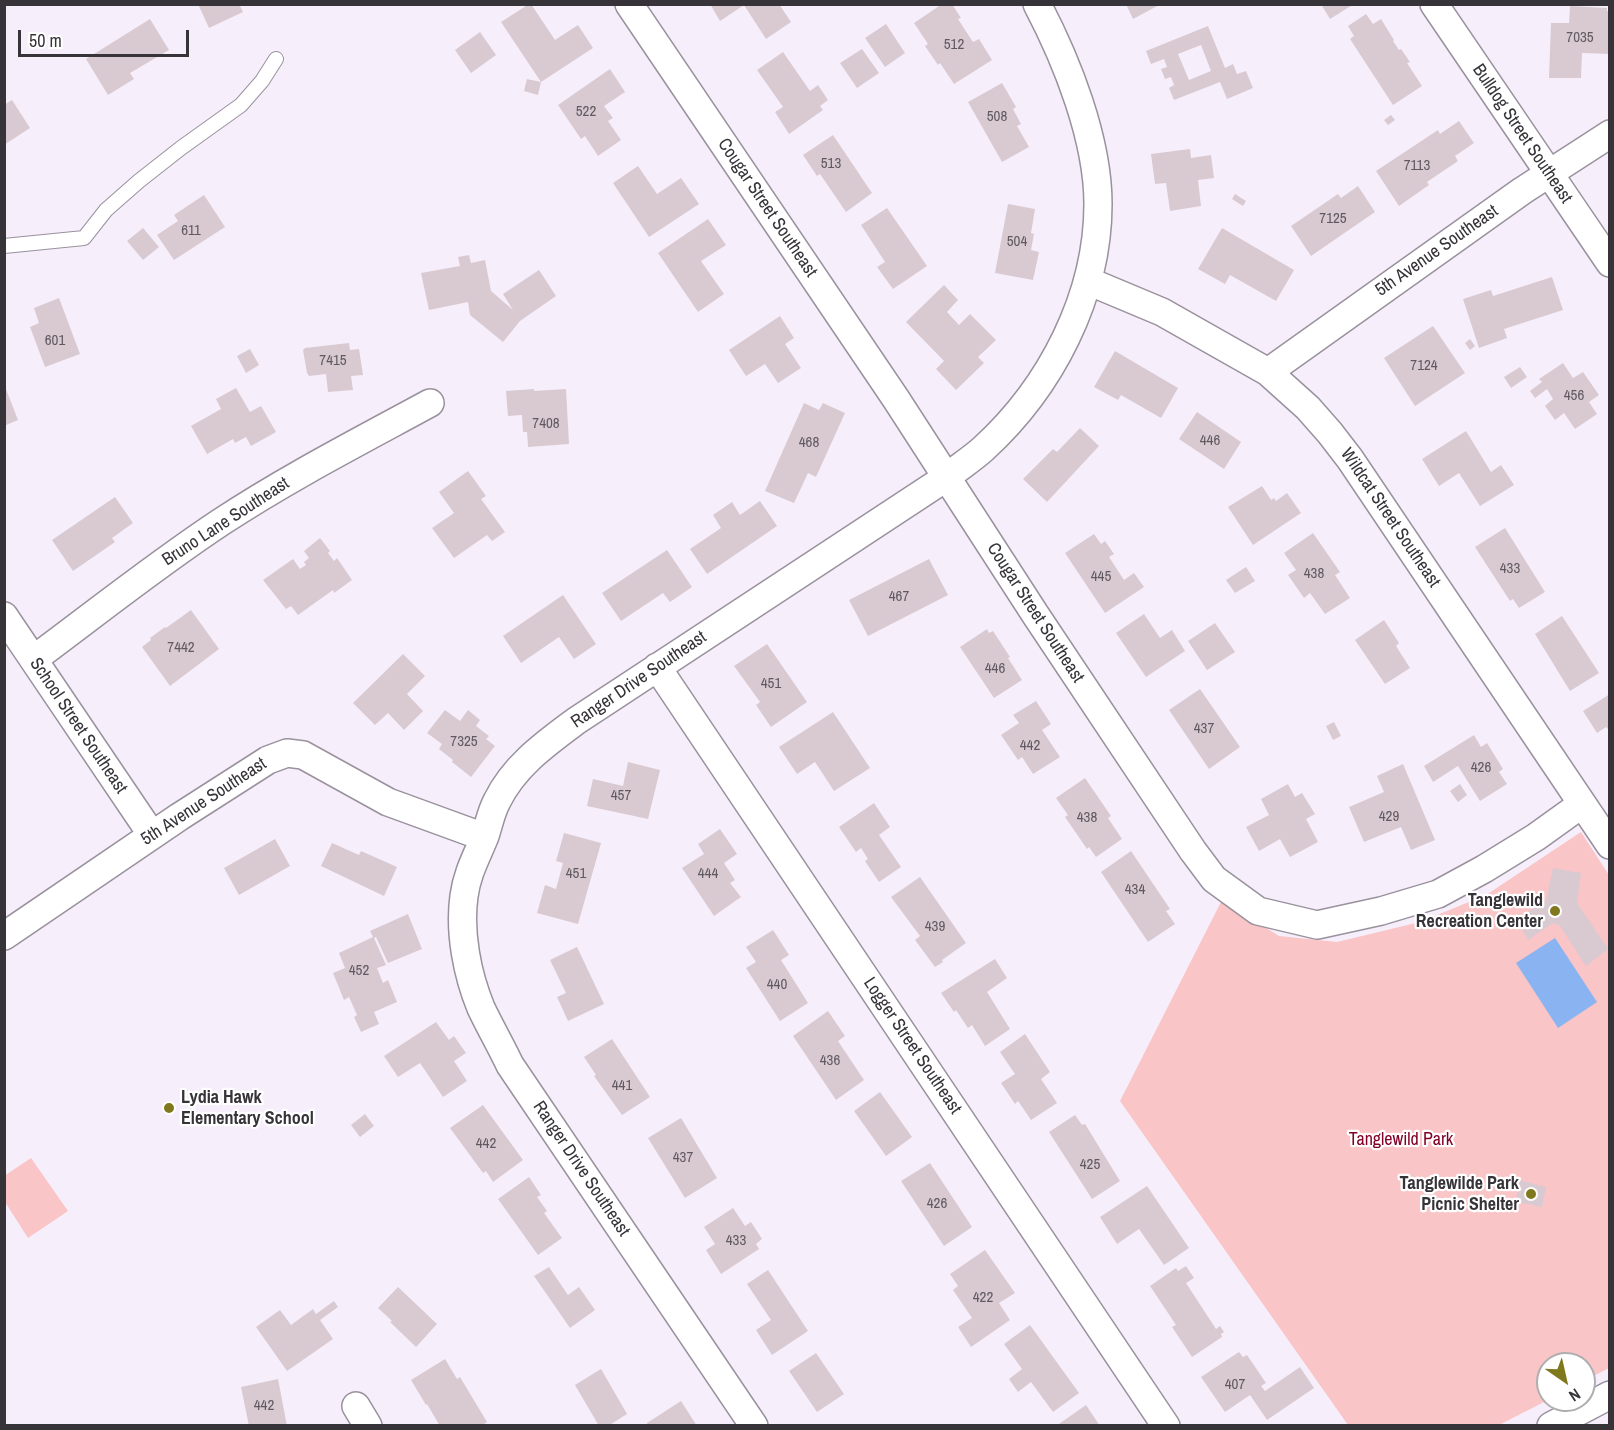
<!DOCTYPE html>
<style>
body{margin:0}
#map{position:relative;width:1614px;height:1430px;overflow:hidden;background:#f7eefb;font-family:"Archivo Narrow",sans-serif}
canvas{display:block}
.frame{position:absolute;inset:0;border:6px solid #373439;pointer-events:none}
.north{position:absolute;left:1536px;top:1352px;width:60px;height:60px;box-sizing:border-box;background:#fff;border:2px solid #afaeb0;border-radius:50%;rotate:146deg;font-size:16px;font-weight:700;line-height:24px;text-align:center;color:#373439}
.north::after{content:'';display:block;margin:auto;width:21px;height:27px;background:#7f781c;clip-path:polygon(50% 0,100% 100%,50% 72%,0 100%)}
.scale{position:absolute;left:18px;top:30px;width:171px;height:27px;box-sizing:border-box;border:3px solid #373439;border-top:0;padding-left:8px;font-size:18px;line-height:21px;white-space:nowrap;color:#373439;-webkit-text-stroke:4px #fff;paint-order:stroke}
</style>
<div id="map">
<canvas width="1614" height="1430"></canvas>
<div class="frame"></div>
<div class="north">N</div>
<div class="scale">50 m</div>
</div>
<script>
const ctx = document.querySelector('canvas').getContext('2d');
ctx.lineJoin = 'round';
function fillPath(path, color) {
  ctx.fillStyle = color;
  ctx.fill(path, 'evenodd');
}
function strokePath(path, color, width, dash) {
  ctx.strokeStyle = color;
  ctx.lineWidth = width;
  ctx.lineCap = dash ? 'butt' : 'round';
  ctx.setLineDash(dash || []);
  ctx.stroke(path);
}
function label(font, color, halo, rows, align = 'center') {
  ctx.font = font + ' "Archivo Narrow",sans-serif';
  ctx.lineWidth = 4.5;
  ctx.setLineDash([]);
  ctx.textBaseline = 'middle';
  ctx.strokeStyle = halo;
  ctx.fillStyle = color;
  for (const [text, x, y, turn = 0] of rows) {
    ctx.save();
    ctx.translate(x, y);
    ctx.rotate((+turn || 0) * Math.PI / 180);
    ctx.textAlign = isNaN(turn) ? turn : align;
    if (halo) ctx.strokeText(text, 0, 0);
    ctx.fillText(text, 0, 0);
    ctx.restore();
  }
}
const green = new Path2D(`
 M1581,832l28,43v493l-25,13v-17h-36v36l-49,25h-151l-228,-324 102,-201 57,36 58,6 83,-20 66,-27z
 M31,1158l37,53 -40,27 -23,-36 -1,-26z`);
const water = new Path2D(`
 M1555,938l42,64 -39,26 -42,-65z`);
const building = new Path2D(`
 M198,4h41l4,8 -34,16z
 M529,4h2l24,36 23,-15 15,23 -52,34 -40,-60z
 M710,4h69l12,18 -25,17 -22,-34 -24,16z
 M942,4h10l9,14 -3,1 15,23 6,-3 13,21 -38,24 -14,-21 -2,2 -13,-19 3,-2 -14,-21z
 M1126,4h35l-28,15z
 M1321,4h33l-24,15z
 M1570,6l37,2v3l3,1v42l-28,-1 -1,25h-32l2,-55h18z
 M1366,14l7,10 8,-5 13,21 -1,1 6,9 2,-1 9,13 -3,1 15,23 -29,19 -43,-66 4,-3 -6,-10z
 M150,19l19,31 -39,23 4,6 -26,16 -22,-36z
 M886,24l19,29 -20,14 -20,-29z
 M1208,26l17,42 8,-4 4,10 9,-3 7,17 -26,11 -7,-17 -46,18 -5,-12 5,-3 -3,-8 -6,2 -4,-10 6,-2 -3,-8 -13,5 -5,-13zM1201,45l10,26 -22,9 -11,-26z
 M480,32l16,23 -25,18 -16,-23z
 M862,49l17,24 -22,15 -17,-25z
 M783,52l27,39 8,-6 10,15 -8,6 3,4 -34,24 -14,-22 8,-5 -26,-37z
 M610,69l15,23 -21,14 9,12 -5,3 13,19 -23,16 -13,-20 -4,3 -23,-34z
 M527,79l14,3 -3,13 -14,-4z
 M1002,83l14,24 -3,2 8,15 -4,2 12,21 -27,15 -34,-60z
 M12,100l18,28 -26,17v-40z
 M1391,115l4,5 -7,5 -4,-5z
 M1459,121l15,22 -19,13 3,5 -31,21 2,3 -30,21 -23,-35 62,-41 2,4z
 M833,135l39,58 -26,19 -26,-38 -3,2 -14,-21z
 M1190,149l1,9 20,-3 3,23 -16,2 3,26 -31,5 -4,-28 -11,1 -4,-30z
 M638,166l19,28 24,-16 18,26 -50,33 -36,-54z
 M1358,186l17,26 -64,44 -20,-30 47,-32 3,4z
 M1235,194l11,7 -3,5 -11,-7z
 M204,195l21,32 -51,33 -17,-25 21,-14 -4,-6z
 M1008,204l27,5 -4,24 3,1 -3,16 8,2 -6,28 -38,-7z
 M887,208l40,58 -34,23 -16,-22 8,-5 -24,-37z
 M708,219l18,26 -25,16 23,33 -26,18 -40,-59z
 M143,228l16,19 -16,13 -16,-19z
 M1222,228l72,42 -18,31 -46,-26 -5,9 -27,-15z
 M469,255l2,8 14,-3 6,31 22,19 -10,-16 36,-24 17,26 -36,25 -17,21 -33,-27 -2,-13 -39,8 -8,-37 39,-7 -2,-9z
 M1552,277l11,33 -59,19 3,9 -28,10 -16,-49 28,-9 2,6z
 M944,285l14,15 -11,12 12,13 11,-11 26,26 -18,17 6,6 -28,27 -20,-21 8,-8 -38,-39z
 M59,298l21,56 -35,13 -15,-40 9,-4 -5,-15z
 M780,316l14,22 -9,6 16,24 -23,15 -13,-19 -19,12 -17,-26z
 M1433,326l32,47 -50,33 -31,-48z
 M1470,339l5,7 -5,4 -5,-7z
 M349,343l1,7 9,-1 4,26 -12,1 2,14 -25,2 -2,-18 -17,2 -2,-3 -4,-23 2,-2z
 M250,349l9,16 -13,8 -9,-17z
 M1115,351l63,37 -17,30 -40,-23 -3,5 -24,-13z
 M1563,363l10,15 10,-6 16,23 -10,7 8,12 -22,15 -11,-16 -9,7 -10,-14 8,-7 -6,-10 -12,9 -5,-7 12,-9 -3,-3z
 M1520,367l7,10 -16,11 -7,-11z
 M4,384l14,36 -14,6z
 M236,388l14,24 11,-6 15,26 -25,14 -5,-9 -11,6 -2,-4 -26,15 -16,-28 30,-17 -5,-10z
 M534,389v2l32,-2 3,55 -41,3 -1,-15h-4l-1,-17 -14,1 -2,-25z
 M804,403l15,7 4,-7 22,10 -29,64 -8,-4 -14,30 -29,-12z
 M1197,412l44,30 -17,27 -45,-30z
 M1080,428l19,18 -52,56 -24,-23 30,-30 4,3z
 M1466,431l25,41 10,-7 13,20 -34,21 -21,-33 -20,13 -17,-27z
 M468,471l18,25 -5,3 24,33 -13,9 -5,-6 -33,23 -22,-30 22,-15 -15,-21z
 M1262,486l9,14 3,-2 2,3 11,-8 14,20 -48,32 -25,-38z
 M115,497l18,26 -21,15 3,4 -42,29 -21,-31z
 M760,501l17,25 -70,48 -17,-25 31,-21 -8,-13 19,-13 8,13z
 M1505,528l40,64 -26,16 -6,-9 -3,2 -35,-54z
 M1313,533l27,39 -5,3 15,23 -25,16 -15,-21 -6,5 -16,-23 8,-5 -12,-17z
 M1094,534l7,10 4,-3 9,13 -5,3 15,23 10,-7 10,14 -39,26 -40,-60z
 M320,538l10,13 -2,2 6,8 3,-3 15,22 -18,13 -1,-3 -35,25 -7,-9 -5,3 -23,-29 30,-21 7,10 6,-4 -2,-3 5,-4 -5,-7z
 M667,550l25,37 -22,15 -7,-9 -42,28 -19,-28z
 M929,559l19,36 -80,41 -19,-36z
 M1246,567l9,14 -20,12 -9,-13z
 M563,595l33,49 -22,15 -15,-22 -38,26 -18,-27z
 M191,610l28,39 -49,37 -28,-39 9,-7 -1,-2 15,-11 1,1z
 M1144,614l16,24 12,-8 13,21 -39,26 -30,-44z
 M1562,616l37,57 -29,18 -35,-57z
 M1384,620l15,23 -3,3 14,22 -25,16 -30,-44z
 M1215,623l20,29 -28,18 -19,-29z
 M987,629l2,4 4,-2 17,26 -2,1 14,22 -28,18 -34,-51z
 M767,644l40,58 -36,25 -15,-22 4,-3 -26,-36z
 M403,654l22,22 -18,18 16,17 -19,19 -16,-17 -13,12 -22,-22z
 M1200,689l40,58 -31,22 -40,-59z
 M1610,694v37l-4,-4 -9,6 -14,-22z
 M1036,701l15,23 -9,6 18,27 -27,17 -11,-17 -4,3 -17,-25 18,-12 -6,-8z
 M445,710l15,11 8,-11 12,10 -4,6 13,10 -3,3 9,7 -24,31 -19,-15 1,-2 -14,-11 3,-5 -15,-11z
 M833,712l37,56 -36,23 -19,-29 -18,12 -18,-27z
 M1334,722l7,14 -8,4 -7,-14z
 M1474,735l7,12 6,-4 16,26 -4,3 8,12 -27,17 -22,-35 -25,16 -9,-16z
 M628,762l32,8 -12,49 -61,-13 6,-27 30,7z
 M1403,764l32,76 -24,10 -10,-23 -37,15 -15,-35 35,-15 -7,-16z
 M1085,778l26,38 -3,2 14,21 -26,18 -7,-10 -2,2 -22,-32 3,-2 -12,-17z
 M1288,784l7,13 7,-4 13,21 -9,5 12,23 -28,15 -10,-18 -21,12 -13,-24 23,-12 -8,-16z
 M1460,784l7,11 -9,7 -8,-11z
 M874,803l16,24 -11,8 22,32 -22,15 -14,-21 3,-2 -7,-11 -5,4 -17,-25z
 M720,829l17,25 -13,9 11,17 -5,3 11,14 -27,19 -32,-48 22,-14 -6,-10z
 M564,833l37,10 -23,81 -41,-11 8,-28 11,4 7,-26 -7,-2z
 M275,839l15,27 -51,29 -15,-27z
 M332,843l27,12 2,-4 36,16 -13,29 -63,-30z
 M1131,851l39,58 -4,2 9,13 -27,18 -47,-70z
 M1553,868l28,5 -4,30 31,46 -22,17 -26,-40 -7,-3 -25,17 -12,-20 30,-20z
 M920,877l46,66 -24,17 1,2 -8,5 -20,-27 5,-4 -29,-39z
 M408,914l14,35 -34,14 -12,-26 -2,1 12,27 -9,3 6,15 5,-3 9,22 -23,10 5,12 -18,8 -7,-15 3,-2 -8,-18 -5,3 -11,-27 12,-5 -6,-15 34,-16 -3,-6z
 M773,930l16,25 -8,5 27,43 -28,18 -34,-53 10,-6 -10,-15z
 M577,947l27,57 -36,17 -11,-24 9,-4 -16,-33z
 M995,959l12,19 -20,14 23,37 -25,17 -13,-21 -4,3 -12,-18 -2,2 -13,-19z
 M828,1011l17,25 -7,5 26,39 -28,20 -43,-64z
 M436,1022l13,18 5,-4 12,17 -12,8 13,20 -24,16 -23,-34 -22,14 -14,-21z
 M1025,1034l25,38 -9,7 16,24 -26,17 -13,-19 -3,3 -14,-21 14,-9 -15,-22z
 M612,1039l38,58 -28,18 -28,-39 2,-1 -12,-18z
 M880,1092l32,45 -26,19 -32,-45z
 M483,1105l40,55 -30,22 -7,-11 -3,2 -33,-45z
 M365,1114l9,12 -14,11 -9,-12z
 M1075,1115l7,10 3,-1 35,57 -28,18 -43,-67z
 M681,1118l36,60 -32,20 -37,-60z
 M930,1163l42,64 -28,19 -43,-65z
 M529,1177l12,18 -4,2 10,14 -3,2 18,25 -24,17 -40,-56z
 M1519,1180l27,7 -4,20 -26,-5z
 M1147,1186l42,62 -25,17 -25,-36 -22,15 -17,-27z
 M733,1208l12,18 6,-4 11,17 -6,5 3,5 -38,25 -15,-24 9,-6 -11,-17z
 M985,1250l30,43 -16,10 11,17 -39,27 -13,-20 14,-9 -19,-28 5,-4 -8,-12z
 M1186,1266l8,12 -8,5 30,46 4,-3 4,6 -3,2 1,3 -30,20 -20,-30 4,-2 -26,-39 26,-18 2,3z
 M549,1267l19,28 11,-8 16,23 -25,18 -36,-52z
 M768,1270l40,61 -36,24 -16,-25 15,-10 -24,-36z
 M398,1287l39,37 -21,23 -26,-25 2,-1 -14,-13z
 M334,1301l4,6 -18,13 13,19 -46,32 -31,-44 24,-17 11,15 22,-16 3,5z
 M1030,1325l49,68 -26,19 -22,-30 -13,10 -9,-13 13,-10 -18,-25z
 M1239,1352l4,5 4,-2 19,28 -5,3 4,5 35,-24 14,21 -47,32 -17,-25 -25,17 -24,-35z
 M816,1353l28,41 -27,18 -28,-41z
 M445,1359l12,20 3,-2 27,45 -6,4h-41l-13,-22 -1,1 -15,-25z
 M601,1369l26,45 -19,12h-9l-24,-41z
 M278,1379l9,47h-38l-8,-39z
 M681,1401l16,25h-49l-1,-3z
 M1086,1405l14,21h-44z`);
const service = new Path2D(`
 M4,246l80,-8 22,-28 33,-29 42,-33 60,-43 21,-24 14,-22`);
const minor = new Path2D(`
 M629,4l267,395 139,215 158,237 21,28 44,32 59,14 64,-14 57,-17 46,-25 52,-32 46,-33
 M1434,4l176,259
 M1088,281l74,31 106,60 40,36 22,25 20,26 260,386
 M1268,372l254,-181 88,-57
 M4,616l148,219
 M34,659c62,-46 122,-94 187,-137 67,-44 139,-81 209,-119
 M657,667l509,759
 M4,936l175,-119 89,-57 19,-7 16,2 85,47 96,35
 M356,1406l12,20
 M754,1426l-244,-361c-9,-19 -20,-38 -29,-57 -14,-34 -22,-76 -17,-112 3,-23 13,-40 21,-60 4,-12 6,-24 12,-35 17,-35 48,-57 79,-80l371,-244c12,-10 25,-18 36,-28 68,-62 115,-153 115,-245 0,-65 -31,-143 -61,-200
 M1551,1426l59,-31`);
const markers = [
 [1555,911,6,"#7f781c"],
 [169,1108,6,"#7f781c"],
 [1531,1194,6,"#7f781c"]
];
const numberNames = [
 ["7035",1580,38],
 ["512",954,45],
 ["522",586,112],
 ["508",997,117],
 ["513",831,164],
 ["7113",1417,166],
 ["7125",1333,219],
 ["611",191,231],
 ["504",1017,242],
 ["601",55,341],
 ["7415",333,361],
 ["7124",1424,366],
 ["456",1574,396],
 ["7408",546,424],
 ["446",1210,441],
 ["468",809,443],
 ["433",1510,569],
 ["438",1314,574],
 ["445",1101,577],
 ["467",899,597],
 ["7442",181,648],
 ["446",995,669],
 ["451",771,684],
 ["437",1204,729],
 ["7325",464,742],
 ["442",1030,746],
 ["426",1481,768],
 ["457",621,796],
 ["429",1389,817],
 ["438",1087,818],
 ["451",576,874],
 ["444",708,874],
 ["434",1135,890],
 ["439",935,927],
 ["452",359,971],
 ["440",777,985],
 ["436",830,1061],
 ["441",622,1086],
 ["442",486,1144],
 ["437",683,1158],
 ["425",1090,1165],
 ["426",937,1204],
 ["433",736,1241],
 ["422",983,1298],
 ["407",1235,1385],
 ["442",264,1406]
];
const streetNames = [
 ["Bulldog Street Southeast",1522,134,56],
 ["Cougar Street Southeast",767,208,56],
 ["5th Avenue Southeast",1437,251,-35],
 ["Wildcat Street Southeast",1390,518,56],
 ["Bruno Lane Southeast",226,522,-33],
 ["Cougar Street Southeast",1035,613,57],
 ["Ranger Drive Southeast",639,680,-34],
 ["School Street Southeast",78,726,56],
 ["5th Avenue Southeast",204,802,-33],
 ["Logger Street Southeast",912,1046,56],
 ["Ranger Drive Southeast",581,1169,56]
];
const poiNames = [
 ["Tanglewild",1543,901],
 ["Recreation Center",1543,922],
 ["Lydia Hawk",181,1098,"left"],
 ["Elementary School",181,1119,"left"],
 ["Tanglewilde Park",1519,1184],
 ["Picnic Shelter",1519,1205]
];
const parkNames = [
 ["Tanglewild Park",1401,1140]
];
fillPath(green, '#f9c5c7');
fillPath(water, '#8ab4f1');
fillPath(building, '#d9cad2');
strokePath(service, '#99919d', 16);
strokePath(minor, '#99919d', 30);
strokePath(service, '#fff', 14);
strokePath(minor, '#fff', 27);
for (const [x, y, r, color] of markers) {
  const dot = new Path2D();
  dot.arc(x, y, r, 0, 2 * Math.PI);
  ctx.fillStyle = color;
  ctx.fill(dot);
  strokePath(dot, '#fff', 2);
}
label('15px', '#605a5f', null, numberNames);
label('18px', '#373439', '#fff', streetNames);
label('bold 18px', '#373439', '#fff', poiNames, 'right');
label('18px', '#820126', '#fff', parkNames);
</script>
